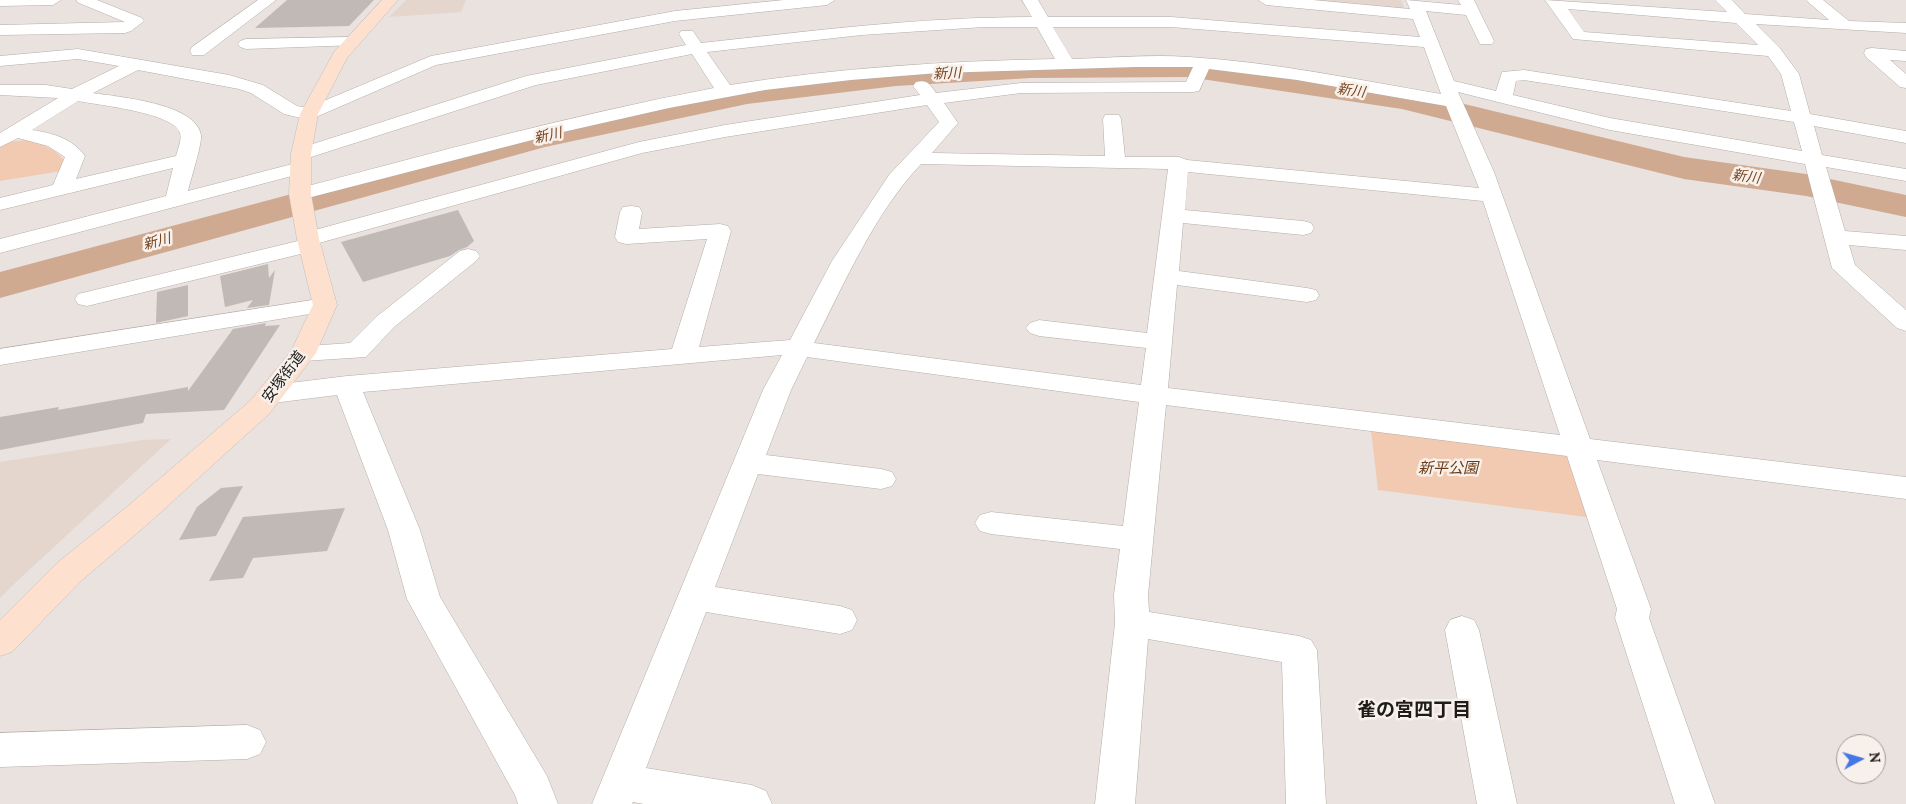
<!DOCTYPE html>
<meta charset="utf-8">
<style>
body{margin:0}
#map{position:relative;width:1906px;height:804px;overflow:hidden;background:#e9e2de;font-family:Lora,serif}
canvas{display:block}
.north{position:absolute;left:1836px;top:734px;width:50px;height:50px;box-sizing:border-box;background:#f7f0eb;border:1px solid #a09b97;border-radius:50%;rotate:84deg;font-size:14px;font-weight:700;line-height:20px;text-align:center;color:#1e1c1a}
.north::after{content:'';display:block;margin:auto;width:18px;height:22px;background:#4476e7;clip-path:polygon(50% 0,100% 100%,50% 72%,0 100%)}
</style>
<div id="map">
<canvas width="1906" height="804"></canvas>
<div class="north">N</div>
</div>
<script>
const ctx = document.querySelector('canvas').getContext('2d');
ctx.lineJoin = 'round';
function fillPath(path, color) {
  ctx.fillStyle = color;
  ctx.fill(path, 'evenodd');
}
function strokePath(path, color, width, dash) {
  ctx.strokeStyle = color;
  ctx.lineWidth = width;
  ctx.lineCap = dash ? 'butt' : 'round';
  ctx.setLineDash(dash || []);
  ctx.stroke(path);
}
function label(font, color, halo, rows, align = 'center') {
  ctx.font = font + ' Lora,"Noto Sans JP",serif';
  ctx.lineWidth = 5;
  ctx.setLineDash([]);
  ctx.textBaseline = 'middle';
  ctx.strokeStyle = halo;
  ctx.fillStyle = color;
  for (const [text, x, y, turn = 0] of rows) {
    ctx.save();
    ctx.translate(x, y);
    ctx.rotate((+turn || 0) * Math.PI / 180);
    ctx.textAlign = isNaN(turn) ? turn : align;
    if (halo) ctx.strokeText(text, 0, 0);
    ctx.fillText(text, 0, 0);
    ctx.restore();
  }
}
const built = new Path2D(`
 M406,0h60l-5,12 -72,5z
 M1286,0h115l4,10z
 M171,439l-156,144 -15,15v-136l143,-22z`);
const green = new Path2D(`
 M26,140c16,4 27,7 38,20l-3,11 -61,10v-34l8,-5z
 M1371,430l197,25 26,63 -216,-28z`);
const river = new Path2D(`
 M1188,59l214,30 282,68 122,17 100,21v22l-100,-21 -122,-17 -282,-70 -214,-32 -157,1 -135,8 -149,18 -202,43 -545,151v-26l527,-141 220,-47 149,-16 135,-8z`);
const building = new Path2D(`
 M287,0h87l-25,26 -94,2z
 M458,210l16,31 -7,6 -8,3 -9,6 -87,26 -22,-40z
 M268,264l1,14 6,-8 -6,35 -22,3 6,-8 -28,7 -5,-31z
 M188,285v31l-32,7 1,-31z
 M266,323l-1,3 15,-1 -56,85 -78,4 -3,9 -143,27v-33l59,-10 -1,3 130,-23v4l45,-62z
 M243,486l-27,50 -37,4 18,-33 24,-19z
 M345,508l-18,43 -74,7 -10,20 -34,3 34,-64z`);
const minor = new Path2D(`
 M0,0h61l-8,5 -53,1z
 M76,0h21l45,18 2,3 -13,10 -6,2 -125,2v-10l125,-3 -46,-19z
 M258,0h18l-72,55h-12l-2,-4 2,-4z
 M784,0h51l-8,5 -152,16 -239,44 -127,55 -25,-6 -33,-21 -12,-4 -101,-19 -45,23c25,4 103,10 108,42 1,10 -10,43 -13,56l112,-29 7,2 3,4 -3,4 -307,81v-14l166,-43 7,-28 -173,42v-12l53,-13 12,-28 -17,-11 -30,-8 -18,9v-14l58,-35 -58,-3v-10h46l26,4 47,-23 -41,-7 -78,7v-10l78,-7 151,26 34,10 34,21 10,2 124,-52 244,-45zM78,101c20,4 97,12 102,32 2,6 -2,16 -4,23l-100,23 9,-23c-13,-18 -33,-23 -53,-26z
 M1022,0h16l10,17h123l249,20 -7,-18 -147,-14 -8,-5h55l97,9 -4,-9 55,5 -3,-5h16l20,41 -2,3h-12l-14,-29 -40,-4 28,70 42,10 6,-19 22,-2 267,41 -10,-37 -13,-18 -195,-17 -28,-39 182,12 -12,-12h17l13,14 84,6 -23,-20h17l26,21 57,2v10l-150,-9 23,23 20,27 11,40 96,17v12l-92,-17 8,29 84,14v12l-80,-14 19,64 61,5v14l-57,-5 6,20 51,45v21l-9,-3 -65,-60 -27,-104 -195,-34 -152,-38 36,80 96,267 316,38v22l-309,-39 54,149 -2,9 66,186h-40l-60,-186 2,-9 -50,-153 -401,-51 -18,190 1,17 150,24 12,4 6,10 9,154h-40l-4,-142 -134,-23 -13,165h-40l20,-181 -1,-28 6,-46 -129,-15 -11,-3 -5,-8 5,-8 11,-3 132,14 16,-124 -332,-45 -16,33 -25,65 115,14 11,3 4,7 -4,7 -11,3 -123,-15 -43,113 125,19 12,4 5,10 -5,10 -12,4 -134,-22 -60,156 106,17 14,6 6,13h-128l-11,-2 -1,2h-40l171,-414 19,-35 -419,37 57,138 20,67 107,179 11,28h-40l-3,-9 -108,-196 -19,-69 -51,-135 -64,8 -10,-3 -4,-6 4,-6 10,-3 74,-9 325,-27 35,-110 -81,5 -8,-2 -3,-5 5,-25 3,-5 8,-1 8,1 3,5 -3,17 81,-5 8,2 3,5 -32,116 91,-7 42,-79 57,-86 50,-53 -12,-17 -202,32 -83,16 -323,90 1,2 -3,5 -230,56 -9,-2 -3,-5 3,-5 220,-53 -1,-2 3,-5 339,-92 86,-17 195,-30 -7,-9 3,-4c11,-3 14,2 20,11l85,-10 165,-1 7,-15h-57l-198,6 -87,7 -86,10 -96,18 -106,24 -263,68 -7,-2 -4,-4 4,-4c139,-37 279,-75 421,-102l-22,-34 -156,31 -228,73h-14l-3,-4 3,-4 232,-74 160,-31 -7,-11 2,-3h12l8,12c110,-12 220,-26 331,-26zM1568,9l168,14 22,22 -174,-13zM984,27h53l18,32c-109,2 -218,9 -325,26l-23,-33 155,-17zM1053,27h118l253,20 17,47c-83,-14 -167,-32 -252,-37 -39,-3 -78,1 -117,2zM1209,69l88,11 149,26 33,82 -292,-28 -8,-3h-54l-4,-38 -2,-4h-14l-2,4 2,37 -173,-3 26,-30 -14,-20 77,-10 172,-1 6,-1zM1524,80l270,42 8,29 -192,-33 -97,-23 3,-14zM921,164l247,5 -21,164 -108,-13 -9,3 -4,5 4,5 9,3 107,12 -5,37 -327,-42c31,-61 60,-129 107,-179zM1188,172l295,29 77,234 -392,-47 9,-103 130,17 9,-2 3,-5 -3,-5 -9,-2 -128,-17 4,-48 120,12 8,-2 3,-5 -3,-5 -8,-2 -118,-11z
 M351,37l8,5 -2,3 -111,4 -6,-2 -2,-3 2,-3 6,-2z
 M1872,48l34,3v10l-16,-1 16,14v14l-6,-1 -34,-30 -2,-4 2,-4z
 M468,249l8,2 4,5 -4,5 -82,66 -28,30 -63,4 -9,-2 -4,-6 4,-6 56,-4 26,-26 84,-66z
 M325,298l9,2 3,5 -3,5 -334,55v-16z
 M1462,616l12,4 5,10 38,174h-40l-32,-174 5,-10z
 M247,725l13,5 6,12 -6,12 -13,5 -247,8v-34z`);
const major = new Path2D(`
 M382,0h16l-51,58 -29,56 -7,40v40l8,45 18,66 -21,48 -46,60 -120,109 -69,59 -69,71 -12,4v-36l57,-57 71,-57 122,-105 41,-50 22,-46 -16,-66 -8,-45 2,-40 9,-40 34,-62z`);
const farWaternames = [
 ["新川",947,74,-3],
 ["新川",1351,91,8],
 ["新川",548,136,-13],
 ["新川",1746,177,8],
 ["新川",157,242,-15]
];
const streetNames = [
 ["安塚街道",284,377,-53]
];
const parkNames = [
 ["新平公園",1448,469]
];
const nearNeighbourhoodnames = [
 ["雀の宮四丁目",1414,711]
];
fillPath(built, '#e4d6cd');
fillPath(green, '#f2cab1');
fillPath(river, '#d0a991');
fillPath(building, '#c0b9b5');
strokePath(minor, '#b3ada9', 1);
strokePath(major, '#c0bfbf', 1);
fillPath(minor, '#fff');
fillPath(major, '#fde0ce');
label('italic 14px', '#76431e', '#f7f0eb', farWaternames);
label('15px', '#1e1c1a', '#f7f0eb', streetNames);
label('italic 15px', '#6d3b15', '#f7f0eb', parkNames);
label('bold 19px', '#1e1c1a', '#f7f0eb', nearNeighbourhoodnames);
</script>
